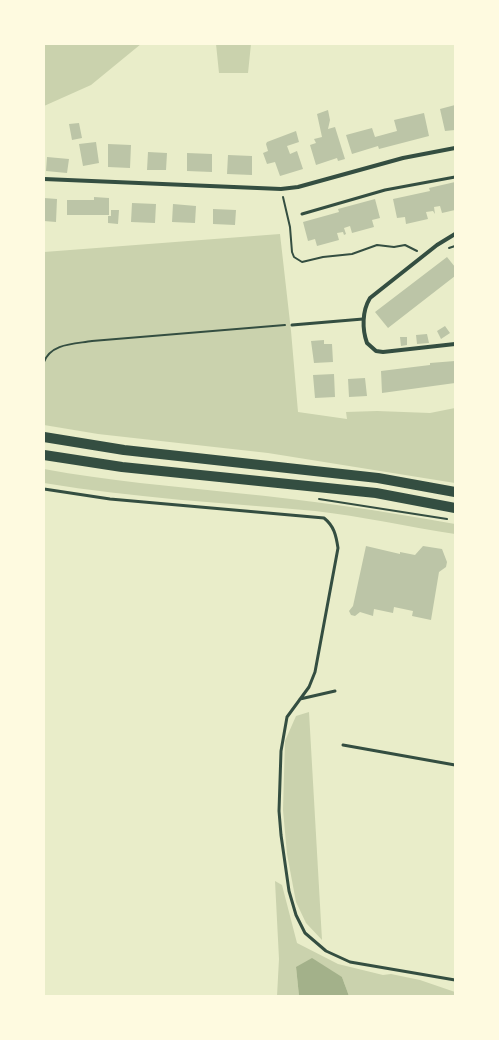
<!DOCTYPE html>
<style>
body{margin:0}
#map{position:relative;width:499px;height:1040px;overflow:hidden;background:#e9edc9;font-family:Ubuntu,sans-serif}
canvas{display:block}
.frame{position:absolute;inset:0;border:45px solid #fefae0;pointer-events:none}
</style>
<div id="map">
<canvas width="499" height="1040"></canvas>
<div class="frame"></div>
</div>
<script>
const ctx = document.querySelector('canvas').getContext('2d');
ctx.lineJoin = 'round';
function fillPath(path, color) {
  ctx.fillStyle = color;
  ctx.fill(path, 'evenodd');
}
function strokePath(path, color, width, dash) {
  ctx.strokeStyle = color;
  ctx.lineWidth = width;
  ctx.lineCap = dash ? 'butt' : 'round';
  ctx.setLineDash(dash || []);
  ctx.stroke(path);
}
const green = new Path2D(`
 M44,44h97l-50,41 -47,21z
 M216,44h35l-3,29h-29z
 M280,234l11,97 7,81 49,7 -1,-7 31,-1 53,2 25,-5v75l-187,-30 -170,-19 -54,-9v-173z
 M44,469c64,12 128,17 192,24 73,7 147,18 219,31v10c-46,-7 -94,-18 -140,-23 -91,-8 -181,-13 -271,-28z
 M309,712l13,228 -16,-17 -10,-21 -9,-48 -4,-44 2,-69 11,-25z
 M275,881l7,4 15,58 41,21 45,11 8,-1 29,6 35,12v4h-106l-7,-19 -46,-10 3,29h-22l2,-37z`);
const water = new Path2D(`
 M312,958l30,19 7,19h-50l-3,-29z`);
const building = new Path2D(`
 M455,105v25l-10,1 -5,-22z
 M328,110l2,10 -2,9 7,-2 10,32 -7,2 -1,-3 -21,7 -6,-20 6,-2 -2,-4 8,-2 -5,-23z
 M424,113l5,23 -50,13 -1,-3 -26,8 -6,-19 26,-7 3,9 22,-6 -3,-11z
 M79,123l3,15 -10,2 -3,-16z
 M296,131l3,11 -12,4 3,8 7,-3 6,18 -23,7 -5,-14 -8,2 -4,-11 5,-2 -2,-7 1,-2z
 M96,142l3,21 -16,3 -4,-22z
 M108,144l23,1 -1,23 -22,-1z
 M148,152l19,1 -1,17h-19z
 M187,153l25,1v18l-25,-1z
 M228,155l24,1v19l-25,-1z
 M47,157l22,2 -2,14 -21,-2z
 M455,182v28l-13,3 -2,-7 -6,1 1,7 -2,-3 -7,1 2,7 -22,5 -1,-7 -8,1 -4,-19 37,-8 -1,-3z
 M94,197l15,1v17h-42v-15h27z
 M44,198l13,1 -1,23 -12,-1z
 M375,199l5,19 -8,2 2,7 -22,6 -2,-7 -6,2 2,6 -2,1 -1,-3 -6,1 2,7 -22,6 -2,-7 -7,2 -5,-19 36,-10 -1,-3z
 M132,203l24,1 -1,19 -24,-1z
 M173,204l23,2 -1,17 -23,-1z
 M213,209l23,1 -1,15 -22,-1z
 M111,210h8l-1,14 -10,-1v-7h3z
 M447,257l8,10v9l-67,52 -13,-16z
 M445,326l5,7 -9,6 -4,-8z
 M427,334l2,9 -12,1 -1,-9z
 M400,337h7v8l-6,1z
 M324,340v4h8l1,18 -19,1 -3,-22z
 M455,361v22l-73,10 -1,-22 49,-6v-2z
 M334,374l1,23 -20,1 -2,-23z
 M365,378l2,18 -18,1 -1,-18z
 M366,546l34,8v-2l15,3 8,-9 19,3 5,13 -1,5 -7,5 -8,48 -19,-4 1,-5 -19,-4 -1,6 -19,-4 -1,7 -13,-4 -5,4 -4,-1 -2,-4 4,-5z`);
const path = new Path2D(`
 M283,197l7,30 2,25 2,5 8,5 21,-5 29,-3 25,-9 17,2 11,-2 12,6
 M449,248l6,-2
 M44,362c7,-19 31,-18 48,-21l193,-16
 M319,499l128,20`);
const service = new Path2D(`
 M302,214l83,-24 70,-13
 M292,325l71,-6
 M44,489l66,10 214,19c10,8 12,17 14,30l-23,124 -6,15 -22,30 -6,34 -2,60 2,24 8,56 7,24 9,18 21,18 24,11 105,18
 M300,699l35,-8
 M343,745l112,20`);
const minor = new Path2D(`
 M44,179l237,10 17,-2 105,-29 52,-10
 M455,234l-18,11 -67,53c-8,13 -8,31 -3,45l9,8 7,1 72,-8`);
const primary = new Path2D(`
 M44,437l80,13 254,28 77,14
 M44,455l78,12 254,26 79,15`);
fillPath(green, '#cad2ad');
fillPath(water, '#a3b18a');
fillPath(building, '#bcc5a7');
strokePath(path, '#344e41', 2);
strokePath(service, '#344e41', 3);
strokePath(minor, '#344e41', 4);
strokePath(primary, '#344e41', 10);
</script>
